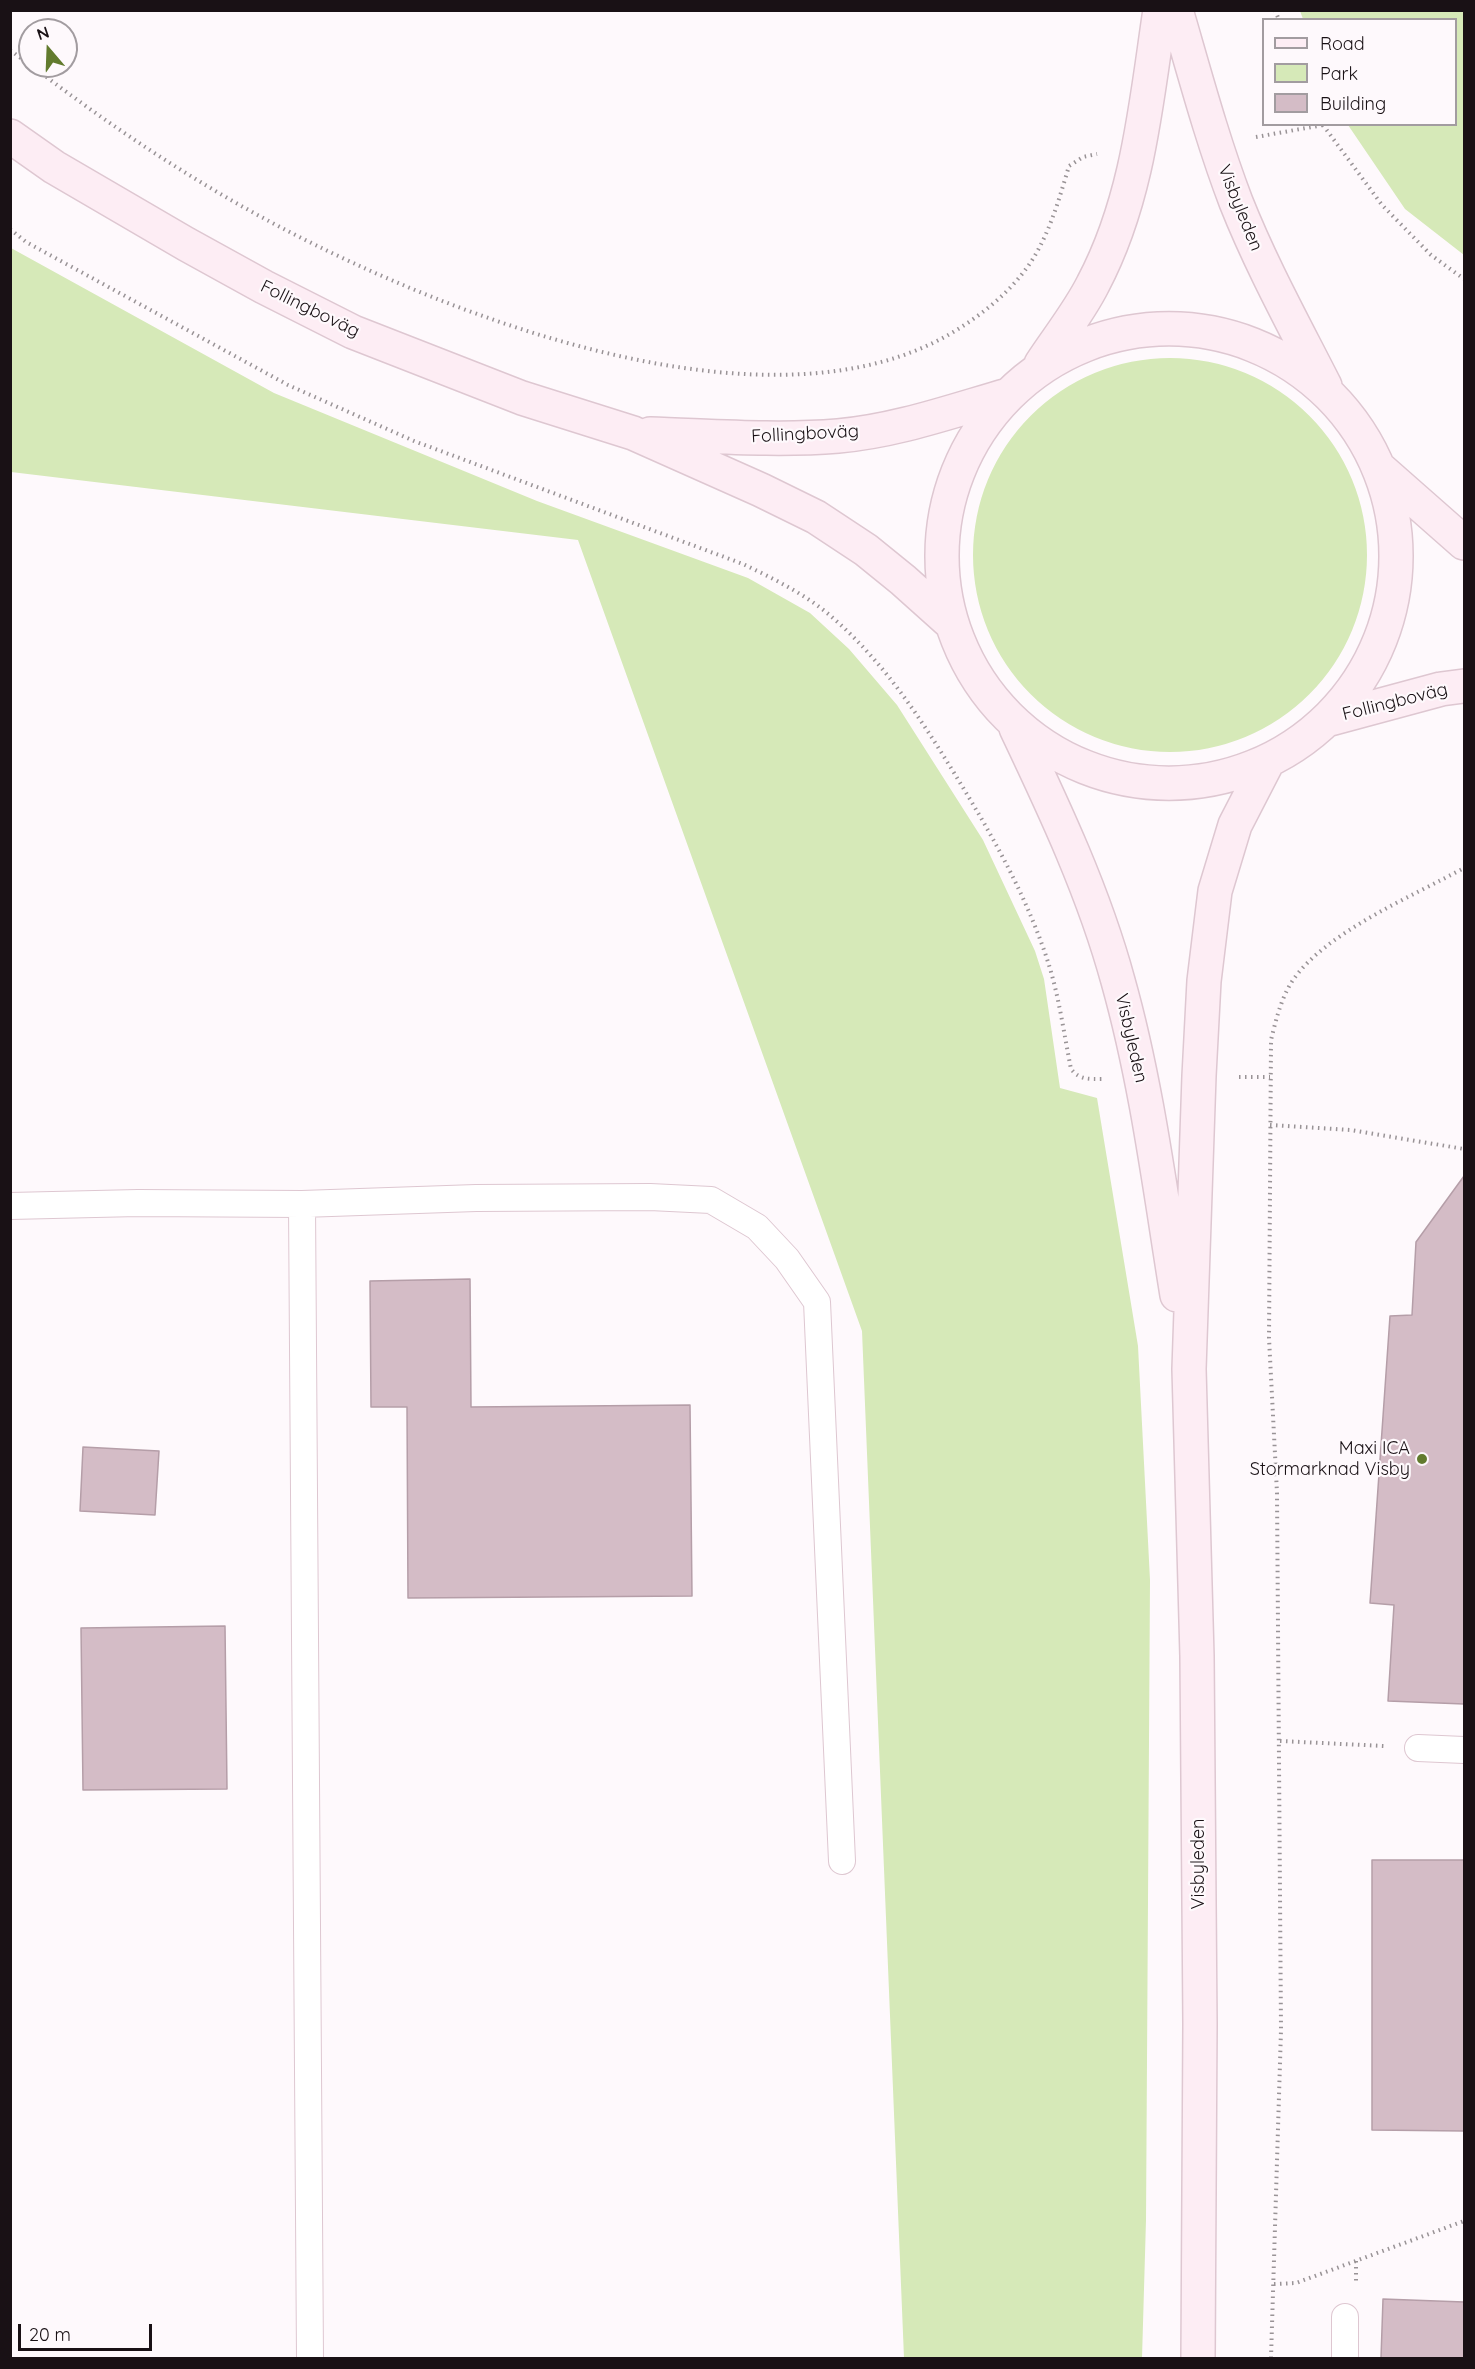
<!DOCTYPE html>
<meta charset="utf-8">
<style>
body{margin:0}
#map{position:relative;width:1475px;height:2369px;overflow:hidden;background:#fef9fc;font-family:Quicksand,sans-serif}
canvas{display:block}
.frame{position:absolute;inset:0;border:12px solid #191115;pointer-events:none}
.legend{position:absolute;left:1262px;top:18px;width:195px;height:108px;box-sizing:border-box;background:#fef9fc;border:2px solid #a29ca0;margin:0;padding:8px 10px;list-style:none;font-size:18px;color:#191115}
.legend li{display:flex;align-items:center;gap:12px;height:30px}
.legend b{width:30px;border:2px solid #a29ca0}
.north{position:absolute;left:18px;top:18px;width:60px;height:60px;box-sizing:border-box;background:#fef9fc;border:2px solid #a29ca0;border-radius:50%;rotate:341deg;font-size:16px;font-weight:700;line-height:24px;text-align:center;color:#191115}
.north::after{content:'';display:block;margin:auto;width:21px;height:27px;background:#627b2e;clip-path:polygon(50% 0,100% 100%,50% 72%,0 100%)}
.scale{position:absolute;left:18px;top:2324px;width:134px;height:27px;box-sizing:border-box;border:3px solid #191115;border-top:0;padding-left:8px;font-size:18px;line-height:21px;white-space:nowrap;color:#191115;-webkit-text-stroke:4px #fef9fc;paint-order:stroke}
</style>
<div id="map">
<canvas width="1475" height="2369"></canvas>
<div class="frame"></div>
<ul class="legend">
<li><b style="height:8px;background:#fdedf4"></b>Road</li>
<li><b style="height:16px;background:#d6e9b8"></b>Park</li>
<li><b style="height:16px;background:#d4bcc6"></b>Building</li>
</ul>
<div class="north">N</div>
<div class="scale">20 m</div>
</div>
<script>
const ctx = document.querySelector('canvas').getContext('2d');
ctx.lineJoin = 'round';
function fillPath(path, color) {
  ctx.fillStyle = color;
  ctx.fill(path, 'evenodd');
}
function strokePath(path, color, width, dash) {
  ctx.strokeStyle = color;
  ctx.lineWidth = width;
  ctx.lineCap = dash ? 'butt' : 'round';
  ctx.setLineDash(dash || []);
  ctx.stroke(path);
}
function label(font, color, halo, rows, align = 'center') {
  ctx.font = font + ' Quicksand,sans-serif';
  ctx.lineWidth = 4.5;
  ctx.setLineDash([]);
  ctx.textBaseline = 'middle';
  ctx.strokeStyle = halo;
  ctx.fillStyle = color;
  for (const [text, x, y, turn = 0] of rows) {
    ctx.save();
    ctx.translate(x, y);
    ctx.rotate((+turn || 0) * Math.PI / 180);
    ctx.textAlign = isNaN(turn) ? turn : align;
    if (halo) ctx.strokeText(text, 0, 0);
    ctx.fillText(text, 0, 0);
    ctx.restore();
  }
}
const green = new Path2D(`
 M1300,11h164v244l-59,-46 -57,-84 108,-1v-104l-153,-1z
 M11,248l263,145 263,108 211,77 62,35 39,36 48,56 86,135 52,111 9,28 16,109 37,10 41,248 12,234 -4,640 -4,138h-238l-42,-1027 -284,-791 -567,-68z
 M973 555a197 197 0 1 1 394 0a197 197 0 1 1-394 0Z`);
const building = new Path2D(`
 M1464,1176v528l-76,-3 6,-96 -24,-2 20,-287 22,-1 4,-73z
 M470,1279l1,128 219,-2 2,191 -284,2 -1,-191h-36l-1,-126z
 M83,1447l76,4 -4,64 -75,-4z
 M225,1626l2,163 -144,1 -2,-162z
 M1372,1860h92v271l-92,-1z
 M1383,2299l81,3v56h-83z`);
const path = new Path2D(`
 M1275,10l4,10
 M10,50l20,15
 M32,66c78,60 162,116 250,162 172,90 490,214 673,103 31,-19 60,-43 79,-74 17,-28 26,-61 35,-91l14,-9 14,-3
 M1323,125l59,80 49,50 33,24
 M1256,137l67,-12
 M10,229l16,13 262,143 126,56 329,123c31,15 64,31 90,54 54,47 92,107 129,168 34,56 66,114 86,176 11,34 16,72 23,107 9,11 18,10 31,10
 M1239,1077h31
 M1270,1125l81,5 113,19
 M1280,1741l104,5
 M1356,2261v23
 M1274,2284l22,-1 168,-62
 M1271,2358l10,-328 -4,-537 -8,-155 2,-298c5,-20 10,-42 22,-60 33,-48 120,-84 171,-112`);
const service = new Path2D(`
 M302,1204l174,-6 174,-1 61,3 46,27 30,32 30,43 25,559
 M10,1206l128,-3 164,1 8,1154
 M1418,1748l46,2
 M1345,2358v-41`);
const secondary = new Path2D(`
 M1176,10c19,65 36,129 60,192 25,63 58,123 89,184
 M10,136l44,31 132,77 78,43 89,45 169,66 111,35 128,57 55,27 50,33 37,30 48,43
 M942 556a227 227 0 1 1 454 0a227 227 0 1 1-454 0Z
 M1041,364c17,-26 38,-52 52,-80 45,-85 53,-180 67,-274
 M650,434c63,2 126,7 188,2 58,-5 114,-25 170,-41
 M1380,469l84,74
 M1326,720l115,-31 23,-3
 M1016,728c39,82 78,165 102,253 29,103 42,209 59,314
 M1198,2358l2,-334 -3,-368 -8,-287 10,-293 5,-95 11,-90 20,-66 33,-64`);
const markers = [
 [1422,1459,6,"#627b2e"]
];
const streetNames = [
 ["Visbyleden",1240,208,68],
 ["Follingboväg",310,309,26],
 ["Follingboväg",805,434,-3],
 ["Follingboväg",1395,702,-14],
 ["Visbyleden",1131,1038,77],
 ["Visbyleden",1199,1864,-90]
];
const poiNames = [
 ["Maxi ICA",1410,1449],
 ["Stormarknad Visby",1410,1470]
];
fillPath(green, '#d6e9b8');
fillPath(building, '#d4bcc6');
strokePath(building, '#b59ea8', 1.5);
strokePath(service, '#dec7d1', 28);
strokePath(secondary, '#dec7d1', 36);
strokePath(path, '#999396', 4, [1.5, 4.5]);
strokePath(service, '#fff', 26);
strokePath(secondary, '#fdedf4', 33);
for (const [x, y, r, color] of markers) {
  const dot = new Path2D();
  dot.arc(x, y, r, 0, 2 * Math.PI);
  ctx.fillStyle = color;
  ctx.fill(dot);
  strokePath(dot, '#fef9fc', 2);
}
label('18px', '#191115', '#fef9fc', streetNames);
label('18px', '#191115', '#fef9fc', poiNames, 'right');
</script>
